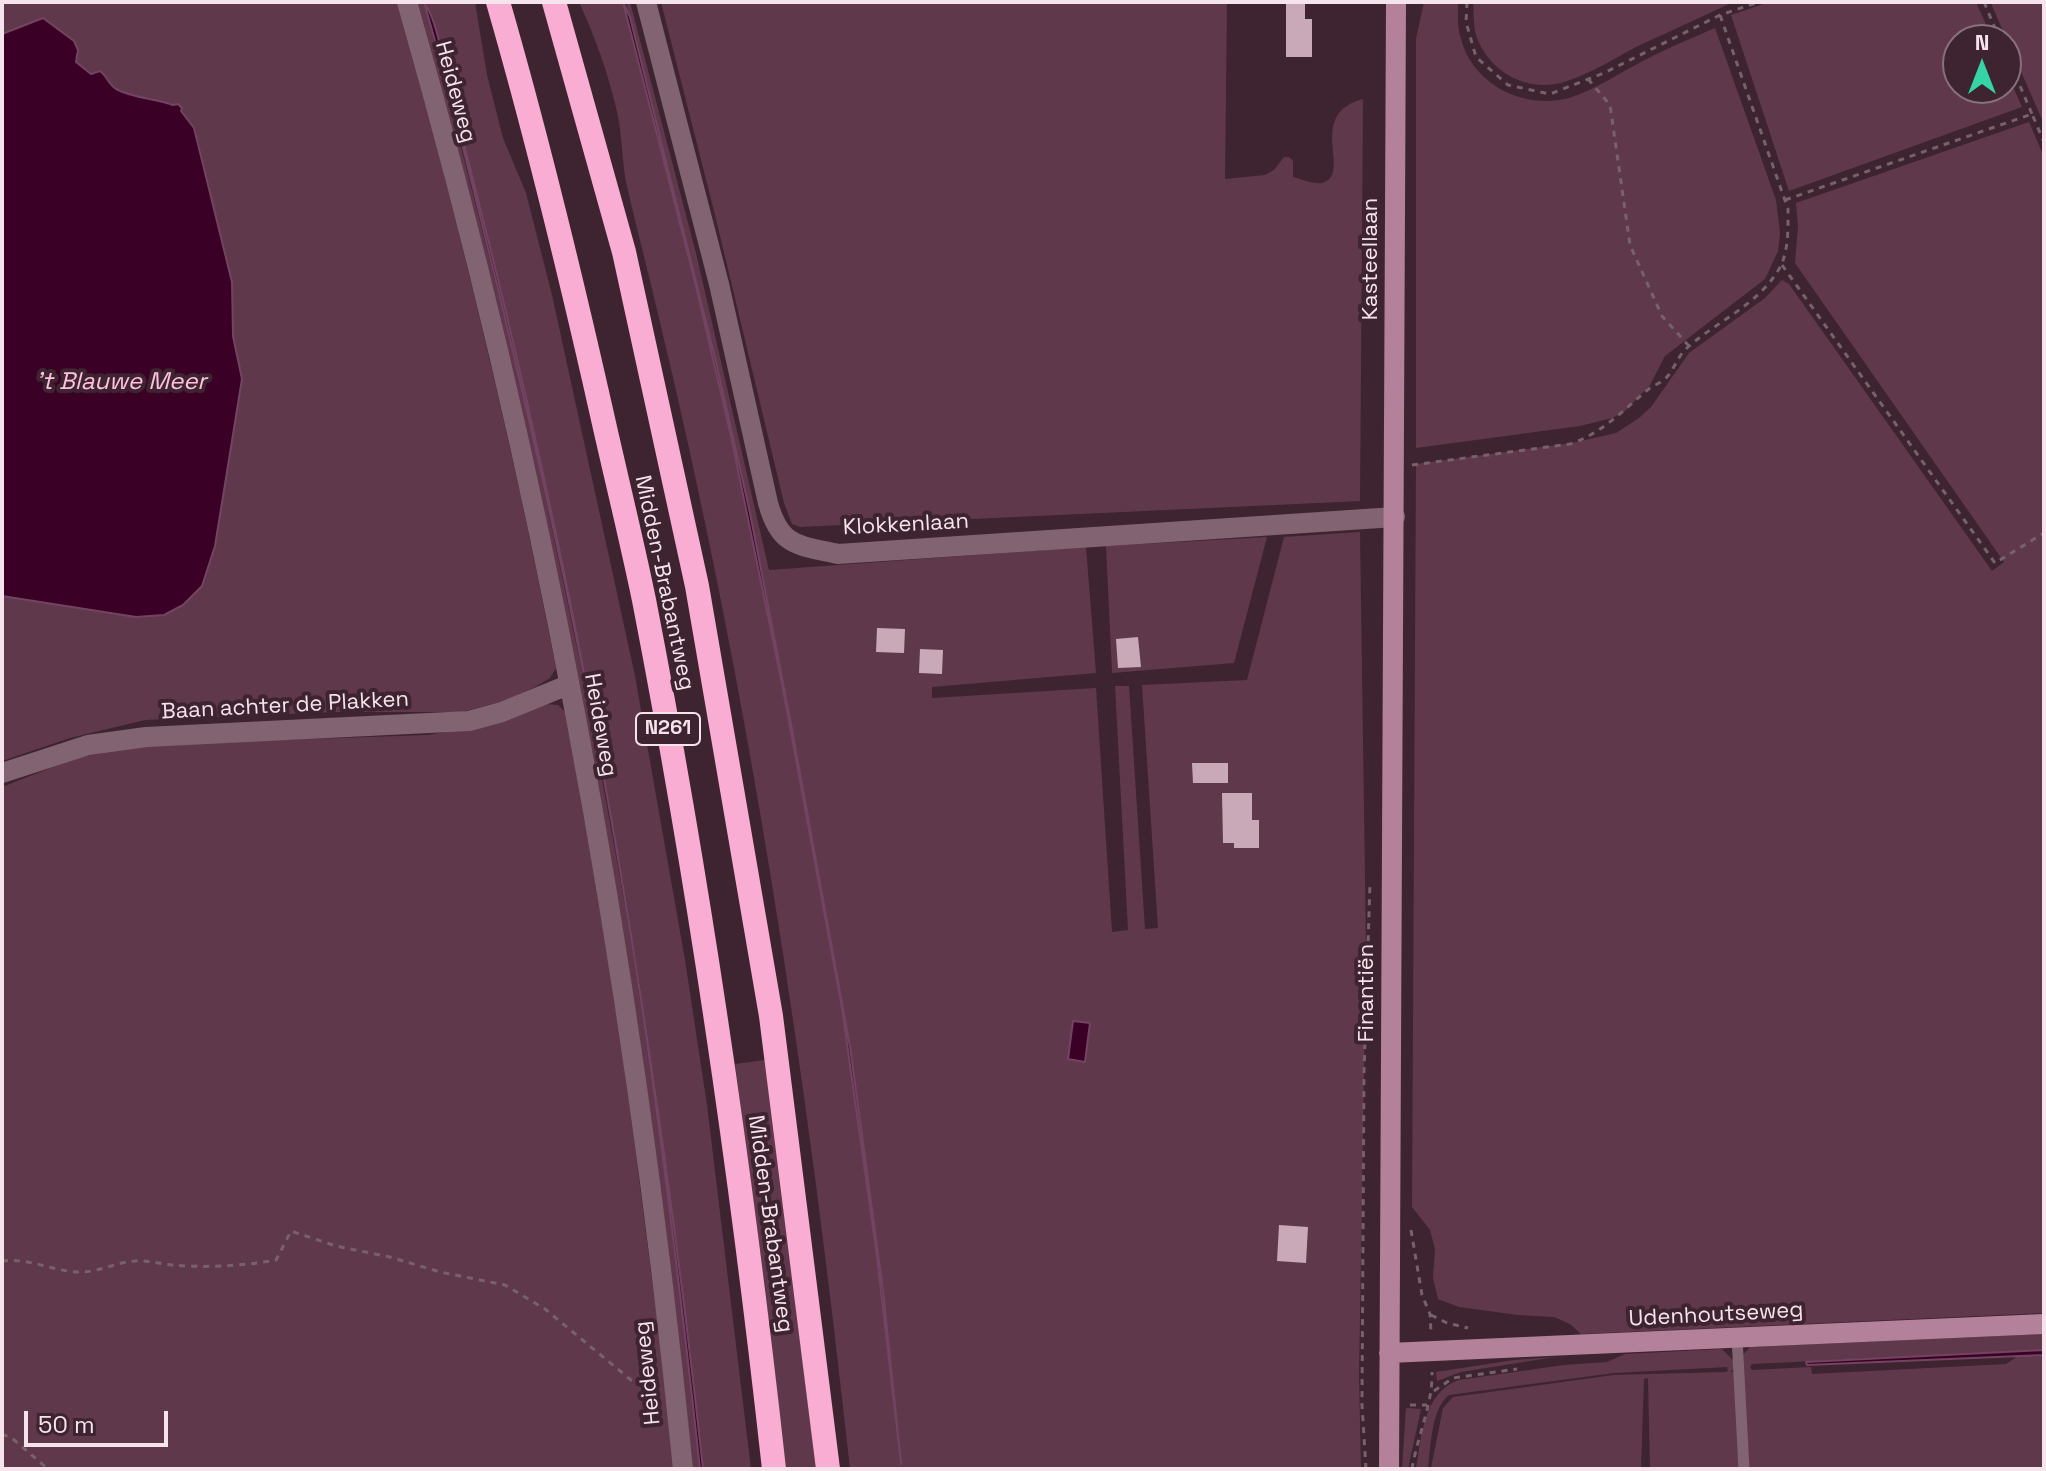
<!DOCTYPE html>
<meta charset="utf-8">
<style>
body{margin:0}
#map{position:relative;width:2046px;height:1471px;overflow:hidden;background:#3d2430;font-family:"Space Grotesk",sans-serif}
canvas{display:block}
.frame{position:absolute;inset:0;border:4px solid #f6e4ec;pointer-events:none}
.north{position:absolute;left:1942px;top:24px;width:80px;height:80px;box-sizing:border-box;background:#3d2430;border:2px solid #87717b;border-radius:50%;rotate:0deg;font-size:22px;font-weight:700;line-height:32px;text-align:center;color:#f6e4ec}
.north::after{content:'';display:block;margin:auto;width:28px;height:36px;background:#35d4a7;clip-path:polygon(50% 0,100% 100%,50% 72%,0 100%)}
.scale{position:absolute;left:24px;top:1411px;width:144px;height:36px;box-sizing:border-box;border:4px solid #f6e4ec;border-top:0;padding-left:10px;font-size:24px;line-height:28px;white-space:nowrap;color:#f6e4ec;-webkit-text-stroke:6px #3d2430;paint-order:stroke}
</style>
<div id="map">
<canvas width="2046" height="1471"></canvas>
<div class="frame"></div>
<div class="north">N</div>
<div class="scale">50 m</div>
</div>
<script>
const ctx = document.querySelector('canvas').getContext('2d');
ctx.lineJoin = 'round';
function fillPath(path, color) {
  ctx.fillStyle = color;
  ctx.fill(path, 'evenodd');
}
function strokePath(path, color, width, dash) {
  ctx.strokeStyle = color;
  ctx.lineWidth = width;
  ctx.lineCap = dash ? 'butt' : 'round';
  ctx.setLineDash(dash || []);
  ctx.stroke(path);
}
function label(font, color, halo, rows, align = 'center') {
  ctx.font = font + ' "Space Grotesk",sans-serif';
  ctx.lineWidth = 8;
  ctx.setLineDash([]);
  ctx.textBaseline = 'middle';
  ctx.strokeStyle = halo;
  ctx.fillStyle = color;
  for (const [text, x, y, turn = 0] of rows) {
    ctx.save();
    ctx.translate(x, y);
    ctx.rotate((+turn || 0) * Math.PI / 180);
    ctx.textAlign = isNaN(turn) ? turn : align;
    if (halo) ctx.strokeText(text, 0, 0);
    ctx.fillText(text, 0, 0);
    ctx.restore();
  }
}
const green = new Path2D(`
 M2,2h397c59,221 114,442 157,666l-6,10 -15,9 -27,13 -47,12h-125l-191,8 -75,18 -68,23v-165l134,21 106,-238 -9,-43 -1,-54 -37,-154 -22,-23 -41,-9 -20,-8 -7,-13 -5,-4 -9,3 -15,-12 -2,-21 -31,-23 -41,16z
 M414,2h10l99,389 61,290 47,257 45,310 -21,-165 -28,-181 -43,-234 -61,-284 -97,-382h49l12,73 16,63 23,55 26,102 83,381 50,284 22,145 44,364h-48l-24,-199 21,199h-9l-82,-606z
 M579,2h44l71,276 37,158 52,253 57,306 37,262 23,207 -17,-174 -33,-242 -59,-324 -41,-211 -34,-151 -90,-360h4l66,251 73,317 317,-23 10,126 -164,14v11l164,-10 16,244 16,-2 -13,-244h14l16,243 13,-1 -16,-243 105,-5 37,-143 76,-5 6,417 -7,427 2,93h-511c-42,-388 -100,-775 -192,-1155 -10,-44 -22,-87 -32,-132 -4,-22 -4,-44 -8,-66 -9,-40 -22,-77 -39,-114z
 M661,2h566l-2,177 40,-4 9,-5 10,-13h5l4,4v16c9,2 24,9 32,5 26,-11 -19,-68 38,-83l-3,402 -560,26 -8,-3 -8,-21 -68,-284z
 M1424,2h34c0,12 -1,25 3,37 12,46 63,71 108,59 25,-8 49,-24 72,-36 24,-13 49,-23 74,-34l61,172 4,33 -2,18 -13,28 -100,77 -15,29 -26,27 -12,6 -32,8 -164,22v-409z
 M1473,2h260c-31,15 -63,29 -95,44 -23,12 -46,27 -71,35 -37,13 -76,-7 -90,-43 -4,-11 -3,-24 -4,-36z
 M1769,2h207l17,38h-35v48h48v-17l16,36 -233,84 -58,-176z
 M1991,2h53v122l-51,-116z
 M2029,122l15,35v1156l-463,21 -11,-10 -16,-7 -36,-2 -59,-8 -21,-8 -5,-21 2,-29 -5,-19 -18,-23 4,-743 156,-21 44,-10 23,-15 12,-11 38,-54 76,-55 17,-18 7,4 203,287 12,-9 -209,-299 3,-37 -2,-23z
 M1267,537l-33,126 -122,10 -6,-127z
 M546,704l12,1 8,8 52,301 58,455h-674v-682l74,-29 35,-7 49,-7 268,-9 62,-11z
 M765,1060l51,409h-31l-20,-182 -30,-223z
 M2044,1334v16l-292,14 -2,3 2,3 59,-3 1,7 194,-10 12,-8 26,-1v114h-394l-2,-91 -4,1 -3,90h-225c5,-31 8,-78 43,-89l105,-15 43,-3 18,-8 97,-5 11,11v10l-3,2 12,-1v-15l8,-9zM1727,1367l1,4 -3,1 -111,3 -161,22 -10,11 -12,60 -3,-1c3,-21 3,-58 21,-72l165,-22z
 M1555,1357l-94,15 -24,9 -1,-9 78,-12z
 M1406,1408l15,1 -13,60h-6z`);
const water = new Path2D(`
 M424,2c13,19 18,54 24,78 15,58 29,117 44,175 99,399 167,805 211,1214h-3c-19,-177 -41,-353 -68,-529 -35,-217 -81,-433 -133,-647 -24,-97 -47,-195 -75,-291z
 M623,2l7,15 86,345 34,151 41,211 59,323 33,243 18,174 -24,-207 -35,-249 -59,-319 -52,-253 -37,-158z
 M43,18l31,23 4,9 -2,12 15,12 9,-3c7,5 9,14 16,18 19,10 39,9 57,16l5,-1 4,4 -1,3 13,17 38,154 1,54 9,43 -27,167 -13,40 -19,19 -19,10 -28,2 -134,-21v-562z
 M1073,1021l17,2 -5,39 -17,-3z
 M2044,1350v5l-237,10 -1,-3z`);
const building = new Path2D(`
 M1286,2h19v17h7v38h-26z
 M877,628l28,1 -1,24 -28,-1z
 M1138,637l3,30 -23,1 -2,-29z
 M920,649l23,1 -1,24 -23,-1z
 M1192,763h36v20h-35z
 M1222,793h30v27h7v28h-25v-5h-11z
 M1279,1225l29,2 -2,36 -29,-2z`);
const path = new Path2D(`
 M1467,2l-1,20 10,35 32,28 42,9 54,-21 116,-58 39,-13
 M1984,2l16,38
 M2006,53l26,61
 M1588,79l22,26 20,140 32,71 26,29
 M1785,200l247,-86 12,28
 M1782,265l213,298 49,-30
 M1412,465l158,-21c33,-11 54,-35 80,-56 5,-3 12,-6 16,-10 8,-8 11,-21 21,-30 30,-27 71,-43 92,-79 10,-17 9,-42 9,-60l-68,-194
 M1411,1230l11,65 8,19 1,18
 M2,1261c27,-4 55,12 79,11 18,0 36,-10 54,-11 12,-1 25,3 37,4 33,3 71,1 104,-5l15,-29 45,15 54,11 50,15 65,13 40,24 86,71 25,7
 M1431,1315l16,8 21,5
 M1434,1391l19,-13 64,-9
 M1410,1405h17
 M2,1434l11,5 35,30
 M1366,1469l-4,-64 2,-332 6,-191
 M1412,1469c5,-32 21,-65 20,-97`);
const lane = new Path2D(`
 M1737,1338l7,131`);
const street = new Path2D(`
 M407,2c137,478 227,972 276,1467
 M646,2l73,282 49,219c12,44 30,42 70,51l557,-37
 M2,773l86,-28 58,-8 323,-16 33,-9 66,-27`);
const secondary = new Path2D(`
 M1389,1353l655,-29
 M1389,1469l7,-1467`);
const highway = new Path2D(`
 M498,2c39,135 72,271 103,408 14,63 30,127 43,190 56,288 98,578 130,869
 M554,2l70,250 73,334 74,430 57,453`);
const shields = [
 [668,729,64]
];
const shieldNames = [
 ["N261",668,729]
];
const streetNames = [
 ["Heideweg",455,92,75],
 ["Kasteellaan",1371,259,-90],
 ["Klokkenlaan",906,525,-3],
 ["Midden-Brabantweg",664,583,78],
 ["Baan achter de Plakken",285,706,-3],
 ["Heideweg",600,725,80],
 ["Finantiën",1367,993,-90],
 ["Midden-Brabantweg",770,1224,82],
 ["Udenhoutseweg",1716,1315,-3],
 ["Heideweg",648,1373,-96]
];
const waterNames = [
 ["'t Blauwe Meer",121,382]
];
fillPath(green, '#60384c');
fillPath(water, '#3b0025');
strokePath(water, '#734461', 2);
fillPath(building, '#c9a9b8');
strokePath(path, '#77616b', 3, [6, 6]);
strokePath(lane, '#826372', 11);
strokePath(street, '#826372', 20);
strokePath(secondary, '#b38199', 20);
strokePath(highway, '#faadd2', 24);
for (const [x, y, w] of shields) {
  const box = new Path2D();
  box.roundRect(x - w / 2, y - 16, w, 32, 6);
  ctx.fillStyle = '#3d2430';
  ctx.fill(box);
  strokePath(box, '#f6e4ec', 2);
}
label('bold 20px', '#f6e4ec', null, shieldNames);
label('22px', '#f6e4ec', '#3d2430', streetNames);
label('italic 24px', '#fec1de', '#3d2430', waterNames);
</script>
